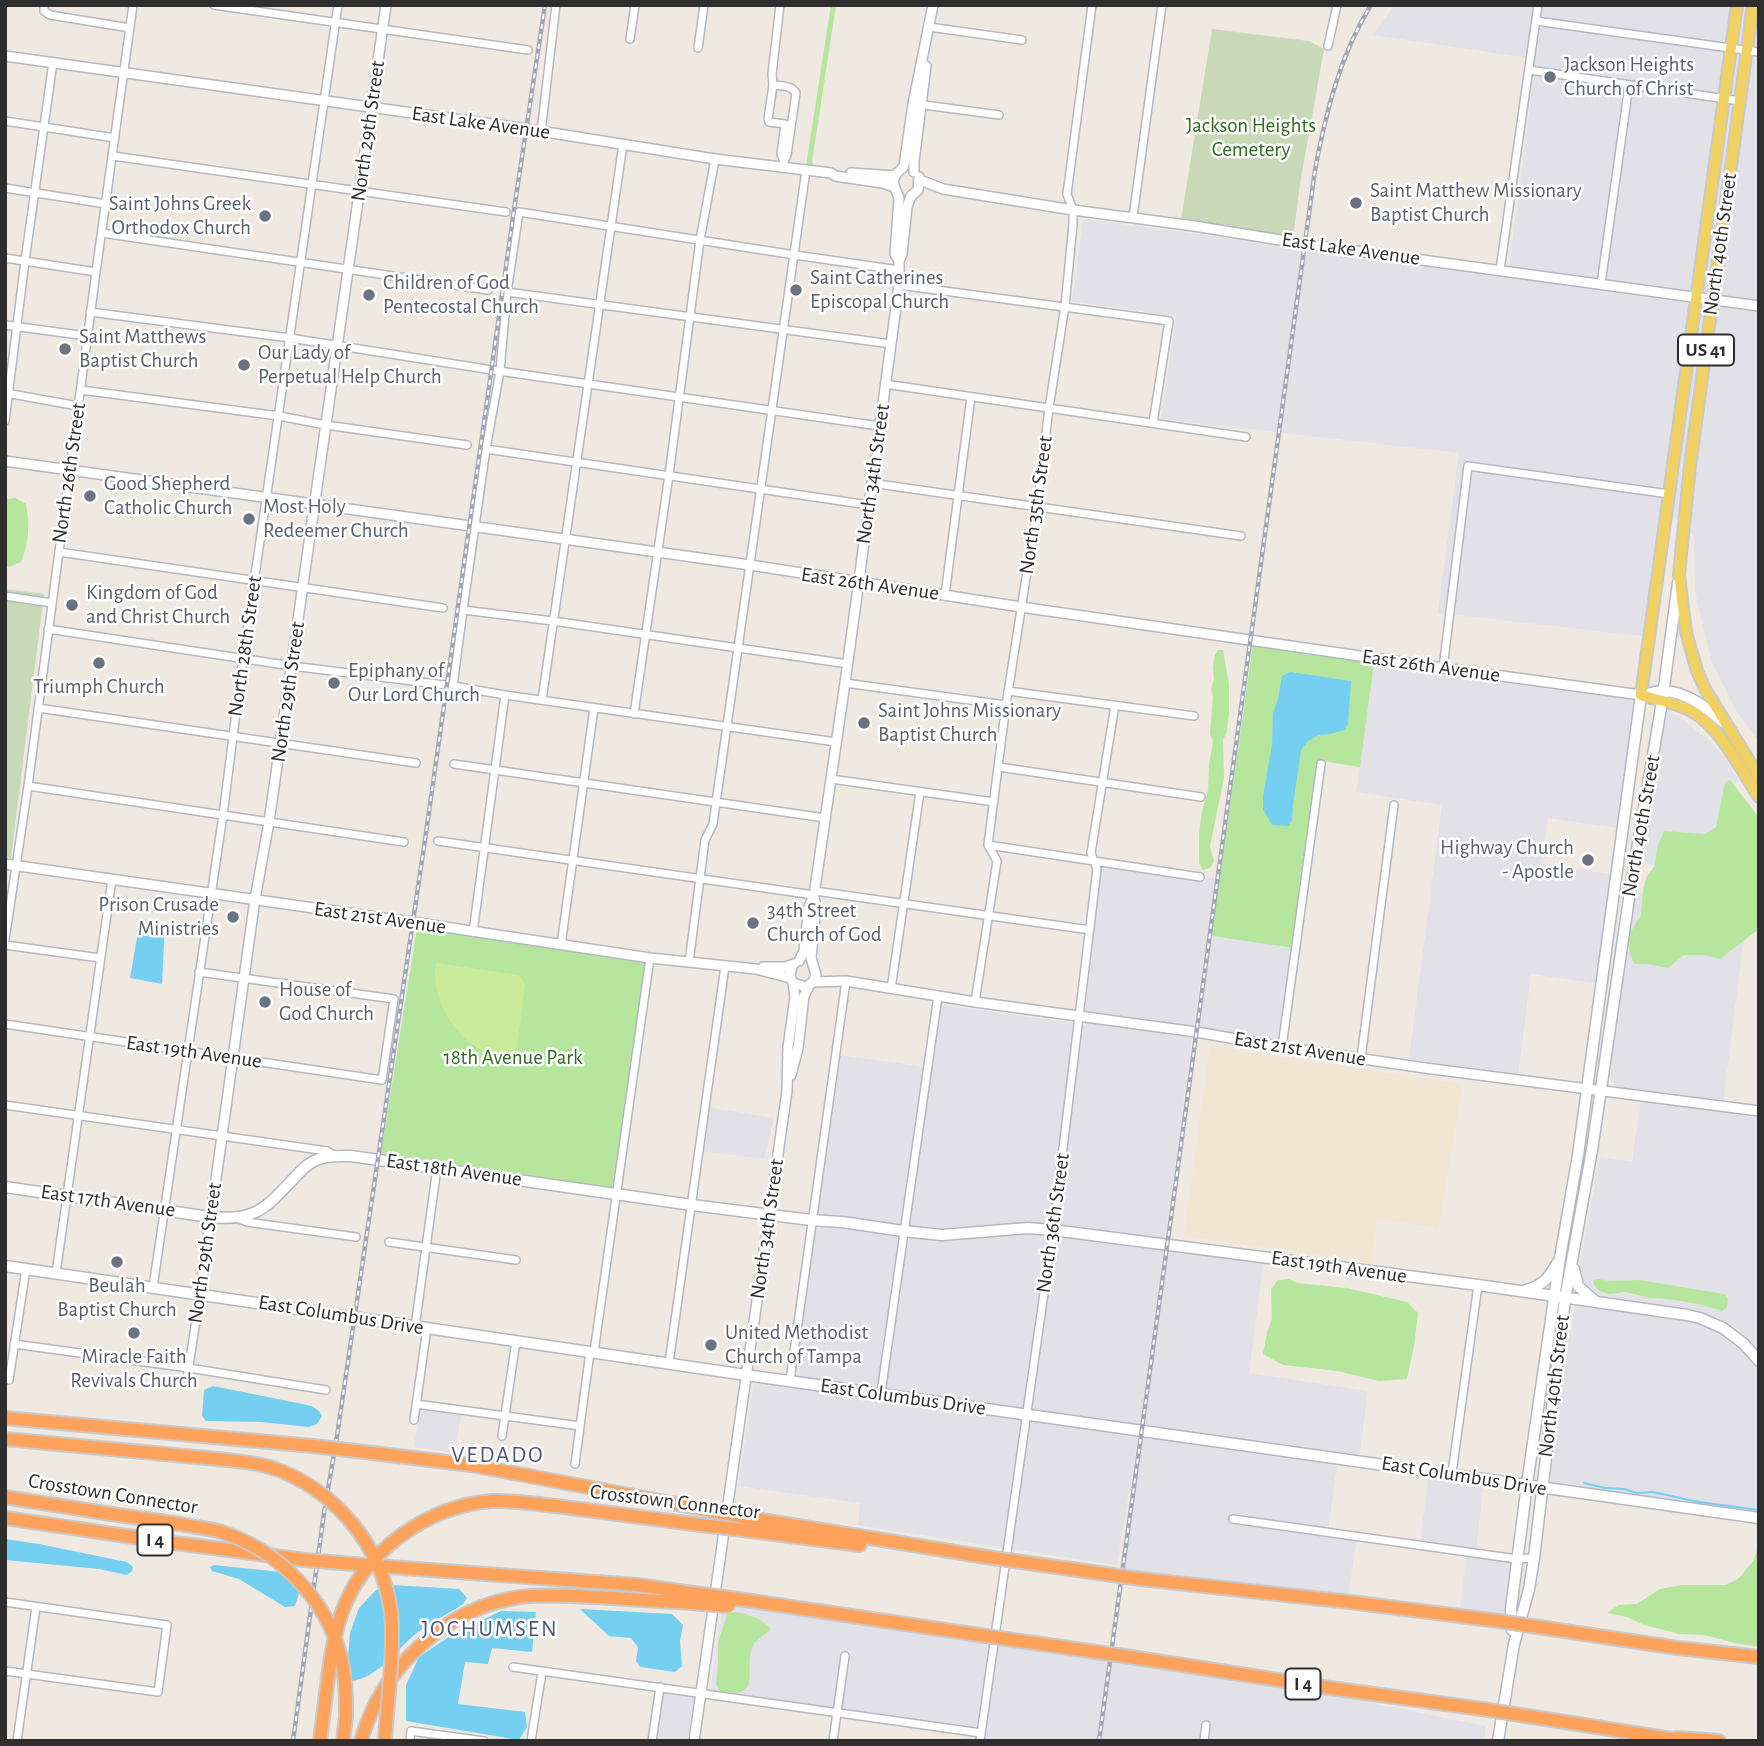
<!DOCTYPE html>
<style>
body{margin:0}
#map{position:relative;width:1764px;height:1746px;overflow:hidden;background:#efe9e1;font-family:"Alegreya Sans",sans-serif}
canvas{display:block}
.frame{position:absolute;inset:0;border:7px solid #2e2e2e;pointer-events:none}
</style>
<div id="map">
<canvas width="1764" height="1746"></canvas>
<div class="frame"></div>
</div>
<script>
const ctx = document.querySelector('canvas').getContext('2d');
ctx.lineJoin = 'round';
function fillPath(path, color) {
  ctx.fillStyle = color;
  ctx.fill(path, 'evenodd');
}
function strokePath(path, color, width, dash) {
  ctx.strokeStyle = color;
  ctx.lineWidth = width;
  ctx.lineCap = dash ? 'butt' : 'round';
  ctx.setLineDash(dash || []);
  ctx.stroke(path);
}
function label(font, color, halo, rows, align = 'center') {
  ctx.font = font + ' "Alegreya Sans",sans-serif';
  ctx.lineWidth = 5;
  ctx.setLineDash([]);
  ctx.textBaseline = 'middle';
  ctx.strokeStyle = halo;
  ctx.fillStyle = color;
  for (const [text, x, y, turn = 0] of rows) {
    ctx.save();
    ctx.translate(x, y);
    ctx.rotate((+turn || 0) * Math.PI / 180);
    ctx.textAlign = isNaN(turn) ? turn : align;
    if (halo) ctx.strokeText(text, 0, 0);
    ctx.fillText(text, 0, 0);
    ctx.restore();
  }
}
const industrial = new Path2D(`
 M1394,5h365v737l-24,-33 -23,-47 -17,-70 -1,-56 -33,-33 -19,133 -204,-23 21,-160 -298,-34 15,-103 -104,-15 11,-82 425,57 28,-217 -163,-24z
 M1375,655l180,25 87,9 -18,140 -76,-11 -7,46 76,11 -16,109 -70,-10 -13,101 -109,-16 33,-254 -86,-13z
 M1660,710l10,3 15,8 22,18 18,18 14,25 -11,4 -18,58 -47,23 -29,-6z
 M1100,863l117,16 -19,115 -60,444 -21,127 -259,-40 2,-22 -122,-17 16,-102 36,4 49,-333 94,13 8,-63 145,20 1,-11 -4,-1z
 M1631,892l117,14 -25,197 -106,-15 -6,-10 5,-84z
 M1211,936l83,12 -12,94 -85,-11z
 M1641,1100l118,16v238l-17,-21 -12,-10 -25,-10 -105,-15 -13,-7 -8,-12 2,-19 19,-103 32,5z
 M707,1107l67,11 -10,41 -64,-8z
 M1169,1245l95,13 -15,115 119,18 -9,68 -215,-30z
 M1575,1307l58,4 62,10 24,10 23,17 17,22v144l-216,-29z
 M420,1409l41,6 -6,38 -41,-6z
 M1143,1431l195,27 -10,74 29,4 -10,68 -223,-31z
 M1429,1471l55,8 -8,72 -56,-7z
 M1467,1552l54,7 -5,66 -57,-6z
 M726,1599l268,38 -14,91 -270,-36 9,-65z
 M997,1638l112,18 -11,85h-116z
 M1110,1657l177,29 199,40 -2,15h-385z
 M663,1692l31,5 -6,44h-33z`);
const education = new Path2D(`
 M1210,1045l42,8 210,31 -24,144 -61,-9 -6,44 -187,-27z`);
const green = new Path2D(`
 M831,5h5l-24,157 2,4 16,3 -24,-3z
 M16,498l10,6c4,19 3,39 -5,58l-12,5h-4v-68z
 M1254,638l121,17 -15,112 -38,-6 -28,187 -83,-12z
 M1218,650h5l6,34v29l-2,18 -4,9 1,38 -14,68 4,15 -4,7 -7,2 -4,-7v-28l3,-24 6,-20 1,-26 4,-23 -3,-8 3,-38 -2,-7 3,-10 -1,-12 2,-12z
 M1730,780l27,35 1,8 -1,5h2v101l-39,30 -16,-4h-20l-16,13 -21,-4h-12l-5,-9 -2,-19 13,-21 2,-26 4,-13 7,-9 4,-22 6,-14 41,3 11,-7 9,-45z
 M417,928l228,35 -31,225 -233,-35z
 M1289,1279l8,4 50,5 60,14 11,11 -4,33 -7,33 -28,2 -42,-10 -54,-6 -20,-11 4,-22 5,-13 -1,-30 7,-9z
 M1597,1279l14,2 28,-1 85,14 4,5 -1,8 -5,4c-23,-8 -46,-12 -70,-13 -10,-1 -18,-5 -27,-6 -8,0 -14,4 -22,0 -6,-2 -8,-5 -10,-11z
 M1759,1543v104l-24,-4 -31,-8 -24,-1 -36,-9 -17,-8 -20,-4 12,-8 18,-1 23,-15 22,-4h44l13,-7 15,-18z
 M728,1612c17,0 30,5 43,16 -5,8 -15,9 -19,20 -8,24 11,52 -32,43l-4,-6 2,-18v-25z`);
const cemetery = new Path2D(`
 M1212,29l97,12 15,8 -24,135 -7,54 -112,-18z
 M5,589l39,5 -33,264 -6,-1z`);
const pitch = new Path2D(`
 M436,963l83,12 6,9 -9,73c-11,-1 -23,-2 -33,-6 -31,-15 -52,-54 -47,-88z`);
const water = new Path2D(`
 M1290,672l61,9 -3,43 -4,6 -14,4 -11,1 -11,6 -7,9 -8,55 -1,15 -4,6 -16,-1 -9,-16v-13l9,-51 1,-32 5,-14 4,-23z
 M140,921l25,3 -3,60 -32,-6z
 M213,1386l99,20 7,5 3,5 -5,8 -8,3 -48,-5 -55,-1 -4,-5 2,-26z
 M5,1539l34,5 88,18 6,5 -1,4 -5,4 -28,-6 -94,-9z
 M214,1565l86,9 4,3 -9,29 -10,1 -46,-28 -27,-8 -2,-4z
 M393,1585l66,4 8,9 -4,6c-15,10 -32,18 -46,29 -22,17 -36,43 -65,48l-5,-13 3,-35 9,-25 17,-18z
 M580,1609l92,5 11,11 -3,16 2,25 -7,6 -35,-5 -4,-6 2,-14 -7,-9 -22,-2z
 M501,1611l35,1 -4,40 -40,-4 -4,16 -23,-2 -7,42 67,8 2,15 -8,13 -113,-19v-36l13,-28 34,-23z`);
const stream = new Path2D(`
 M1584,1483l21,5 19,1 13,4 16,-1 46,10 60,8`);
const minor = new Path2D(`
 M44,5v6l6,4 80,13
 M214,5l314,45
 M780,5l-8,69 1,11 -5,34 1,3 16,2 -4,30 3,7
 M1536,21l223,31
 M929,27l93,13
 M630,39l5,-34
 M1328,46l9,-41
 M698,48l6,-43
 M1529,70l211,31
 M773,85c9,1 18,0 23,8l-9,62 -4,8
 M917,104l82,11
 M5,121l110,17
 M541,132l15,-127
 M113,156l393,56
 M5,188l101,16
 M1133,217l29,-212
 M102,233l386,57
 M5,258l91,14
 M1500,270l38,-265
 M1601,284l28,-199
 M899,285l270,36 -16,102
 M507,292l384,52
 M90,312l200,26 202,32 387,56
 M5,325l82,11
 M885,384l361,53
 M81,390l198,26 47,9 141,20
 M6,393l72,13
 M5,421l20,-160 28,-199
 M486,449l383,56
 M871,483l370,53
 M59,552l384,56
 M945,595l26,-198
 M5,596l47,7
 M463,610l90,11 295,43
 M48,629l244,37 161,20 52,9 331,47
 M1443,668l25,-202 201,28
 M845,683l161,22
 M453,686l10,-76 23,-161 14,-78 7,-79 12,-80 276,43 104,15
 M1008,691l186,25
 M542,700l81,-556
 M38,708l378,55
 M634,714l35,-239 31,-235 15,-81
 M454,764l371,54
 M999,767l202,30
 M831,779l163,23
 M28,786l376,56
 M438,841l376,54
 M988,845l212,32
 M815,891l275,39
 M473,932l32,-237
 M5,940l23,-154 68,-514 37,-267
 M5,945l95,13
 M561,945l33,-237
 M689,962l16,-122 8,-16 93,-654
 M891,989l29,-197
 M975,1002l22,-141 -9,-16 18,-140 31,-197 12,-100 16,-102 8,-82v-14l-6,-16 25,-189
 M5,1024l377,56 12,-81 -195,-27
 M1282,1047l39,-283
 M1361,1058l33,-253
 M5,1105l322,46 7,4
 M237,1218l10,4 109,15
 M389,1242l127,18
 M56,1273l56,-394
 M153,1287l70,-472 20,-157 95,-653
 M415,1327l22,-159
 M14,1344l175,24 137,22
 M594,1352l56,-394
 M669,1363l56,-397
 M187,1379l13,-85
 M9,1380l17,-111
 M790,1380l56,-399
 M881,1393l57,-397
 M416,1404l164,22
 M414,1420l13,-92
 M502,1436l14,-95
 M575,1464l15,-112
 M1452,1473l26,-188
 M1233,1519l284,40 17,-1
 M5,1602l162,23 -9,67 -153,-21
 M513,1667l468,66
 M17,1741l19,-134
 M410,1741l1,-10 73,10
 M531,1741l11,-69
 M652,1741l8,-54
 M833,1741l12,-85
 M980,1741l73,-511 44,-361 -6,-16 24,-148
 M1204,1741l2,-16`);
const tertiary = new Path2D(`
 M5,56l522,73 188,30 116,14 4,3 48,7 11,4
 M914,172v-11l12,-95
 M851,173l44,3
 M920,180l23,9 130,21 121,16 111,18 454,62
 M899,261l3,-7 5,-47 4,-11 7,-6 1,-13
 M5,461l745,104 271,42 422,61 198,27
 M5,864l407,58 238,36 106,11 34,9
 M799,961l5,-10 5,-44 5,-12 31,-212 54,-398v-24l-4,-7 4,-56c-2,-8 -10,-16 -2,-25 2,-2 5,-4 7,-7l9,-62 20,-99
 M792,966l-2,10 3,7 13,4 7,-5 3,-7 -5,-17 5,-51 -2,-10
 M763,967h22l9,-3
 M813,982l33,-1 129,21 221,30 86,15 143,21 334,43
 M791,1075l7,-27 6,-52 5,-10
 M200,1294l55,-395 14,-77 117,-817
 M694,1741l93,-650 1,-44 7,-50 -2,-14`);
const secondary = new Path2D(`
 M5,1187l205,30c48,5 57,-11 87,-42 6,-7 13,-13 22,-16 10,-4 21,-3 32,-3l341,49 119,15 31,2 61,9 39,4 86,-7 25,2 425,55 209,30 13,3 23,10 21,16 15,17
 M5,1266l741,109 1013,143
 M1574,1269l4,17 17,15
 M1523,1291c20,-5 25,-12 35,-29
 M1512,1630l-1,-21 16,-125 33,-226 18,-103 63,-460c7,-1 16,-4 23,-4 23,1 43,17 59,31
 M1498,1741l16,-97 15,-55 5,-31 31,-259 27,-149 39,-265 31,-183 16,-119`);
const primary = new Path2D(`
 M1737,5l-96,690c19,6 42,9 58,21 27,21 41,53 60,81
 M1753,5l-63,461 -11,108 7,58 11,39 8,18 54,88`);
const motorway = new Path2D(`
 M5,1418l308,28
 M5,1439l212,20
 M356,1451l115,14 232,44
 M5,1497l106,17
 M556,1506l145,19
 M743,1517l243,40
 M5,1518l155,23 145,19
 M743,1530l117,15
 M403,1568l234,17 56,8
 M1141,1579l209,23 149,19
 M731,1598l248,37
 M1538,1627l140,21 81,9
 M1124,1656l206,32 152,21
 M1527,1716l157,25
 M1677,1738l42,3
 M320,1741l4,-31
 M343,1741l3,-24
 M361,1741c20,-72 84,-133 159,-144 25,-3 50,-1 75,0 32,2 64,4 96,6`);
const rail = new Path2D(`
 M293,1741l31,-228 13,-77 88,-596 89,-630 31,-205
 M1099,1741l216,-1571c11,-58 25,-115 56,-165`);
const motorwayBridge = new Path2D(`
 M313,1446l43,5
 M217,1459c18,2 36,3 53,8 64,21 112,78 121,145 4,39 -4,89 -6,129
 M703,1509l40,8
 M111,1514c23,3 46,7 69,10 13,3 28,4 42,8 57,19 105,67 119,126 5,20 5,39 5,59
 M701,1525l42,5
 M986,1557l155,22
 M305,1560l98,8
 M693,1593l38,5
 M691,1603l38,3
 M1499,1621l39,6
 M979,1635l145,21
 M1482,1709l45,7
 M324,1710c4,-32 7,-65 17,-95 21,-63 86,-109 151,-114 21,-1 43,3 64,5`);
const markers = [
 [1550,77,7,"#6b7280"],
 [1356,203,7,"#6b7280"],
 [265,216,7,"#6b7280"],
 [796,290,7,"#6b7280"],
 [369,295,7,"#6b7280"],
 [65,349,7,"#6b7280"],
 [244,365,7,"#6b7280"],
 [90,496,7,"#6b7280"],
 [249,519,7,"#6b7280"],
 [72,605,7,"#6b7280"],
 [99,663,7,"#6b7280"],
 [334,683,7,"#6b7280"],
 [864,723,7,"#6b7280"],
 [1588,860,7,"#6b7280"],
 [233,917,7,"#6b7280"],
 [753,923,7,"#6b7280"],
 [265,1002,7,"#6b7280"],
 [117,1262,7,"#6b7280"],
 [134,1333,7,"#6b7280"],
 [711,1345,7,"#6b7280"]
];
const shields = [
 [1706,350,56],
 [155,1540,35],
 [1303,1684,35]
];
const shieldNames = [
 ["US 41",1706,350],
 ["I 4",155,1540],
 ["I 4",1303,1684]
];
const worshipNames = [
 ["Jackson Heights",1564,65],
 ["Church of Christ",1564,89],
 ["Saint Matthew Missionary",1370,191],
 ["Baptist Church",1370,215],
 ["Saint Johns Greek",251,204,"right"],
 ["Orthodox Church",251,228,"right"],
 ["Saint Catherines",810,278],
 ["Episcopal Church",810,302],
 ["Children of God",383,283],
 ["Pentecostal Church",383,307],
 ["Saint Matthews",79,337],
 ["Baptist Church",79,361],
 ["Our Lady of",258,353],
 ["Perpetual Help Church",258,377],
 ["Good Shepherd",104,484],
 ["Catholic Church",104,508],
 ["Most Holy",263,507],
 ["Redeemer Church",263,531],
 ["Kingdom of God",86,593],
 ["and Christ Church",86,617],
 ["Epiphany of",348,671],
 ["Our Lord Church",348,695],
 ["Triumph Church",99,687,"center"],
 ["Saint Johns Missionary",878,711],
 ["Baptist Church",878,735],
 ["Highway Church",1574,848,"right"],
 ["- Apostle",1574,872,"right"],
 ["Prison Crusade",219,905,"right"],
 ["Ministries",219,929,"right"],
 ["34th Street",767,911],
 ["Church of God",767,935],
 ["House of",279,990],
 ["God Church",279,1014],
 ["Beulah",117,1286,"center"],
 ["Baptist Church",117,1310,"center"],
 ["United Methodist",725,1333],
 ["Church of Tampa",725,1357],
 ["Miracle Faith",134,1357,"center"],
 ["Revivals Church",134,1381,"center"]
];
const streetNames = [
 ["East Lake Avenue",481,123,8],
 ["North 29th Street",368,131,-82],
 ["North 40th Street",1720,244,-82],
 ["East Lake Avenue",1351,249,8],
 ["North 26th Street",69,473,-82],
 ["North 34th Street",873,474,-82],
 ["North 35th Street",1036,505,-82],
 ["East 26th Avenue",870,584,8],
 ["North 28th Street",245,646,-82],
 ["East 26th Avenue",1431,666,8],
 ["North 29th Street",288,692,-82],
 ["North 40th Street",1641,826,-80],
 ["East 21st Avenue",380,918,8],
 ["East 21st Avenue",1300,1049,9],
 ["East 19th Avenue",194,1052,8],
 ["East 18th Avenue",454,1170,8],
 ["East 17th Avenue",108,1201,8],
 ["North 36th Street",1053,1223,-82],
 ["North 34th Street",767,1229,-82],
 ["North 29th Street",205,1253,-82],
 ["East 19th Avenue",1339,1267,8],
 ["East Columbus Drive",341,1315,9],
 ["North 40th Street",1554,1386,-83],
 ["East Columbus Drive",903,1397,8],
 ["East Columbus Drive",1464,1476,9],
 ["Crosstown Connector",113,1494,9],
 ["Crosstown Connector",675,1502,7]
];
const parkNames = [
 ["Jackson Heights",1251,126],
 ["Cemetery",1251,150],
 ["18th Avenue Park",513,1058]
];
const neighbourhoodNames = [
 ["VEDADO",498,1455],
 ["JOCHUMSEN",490,1629]
];
fillPath(industrial, '#e3e1e8');
fillPath(education, '#f0e6d1');
fillPath(green, '#b6e59e');
fillPath(cemetery, '#c8d9b8');
fillPath(pitch, '#c9ec9a');
fillPath(water, '#75cff0');
strokePath(stream, '#75cff0', 2);
strokePath(minor, '#b4b7c1', 10);
strokePath(tertiary, '#b4b7c1', 12);
strokePath(secondary, '#b4b7c1', 13);
strokePath(primary, '#c9c9c9', 14);
strokePath(motorway, '#c9c9c9', 16);
strokePath(minor, '#fff', 7);
strokePath(tertiary, '#fff', 9);
strokePath(secondary, '#fff', 10);
strokePath(primary, '#f2d163', 10);
strokePath(motorway, '#ffa35c', 12);
strokePath(rail, '#a3a6b8', 4.5);
strokePath(rail, '#fff', 2, [5]);
strokePath(motorwayBridge, '#c9c9c9', 16, []);
strokePath(motorwayBridge, '#ffa35c', 12);
for (const [x, y, r, color] of markers) {
  const dot = new Path2D();
  dot.arc(x, y, r, 0, 2 * Math.PI);
  ctx.fillStyle = color;
  ctx.fill(dot);
  strokePath(dot, '#fff', 2.5);
}
for (const [x, y, w] of shields) {
  const box = new Path2D();
  box.roundRect(x - w / 2, y - 15.5, w, 31, 5);
  ctx.fillStyle = '#fff';
  ctx.fill(box);
  strokePath(box, '#2e2e2e', 2);
}
label('bold 19px', '#2e2e2e', null, shieldNames);
label('21px', '#5b616d', '#fff', worshipNames, 'left');
label('21px', '#2e2e2e', '#fff', streetNames);
label('21px', '#2c6e1b', '#fff', parkNames);
ctx.letterSpacing = '2px';
label('23px', '#4d5680', '#fff', neighbourhoodNames);
ctx.letterSpacing = '0px';
</script>
